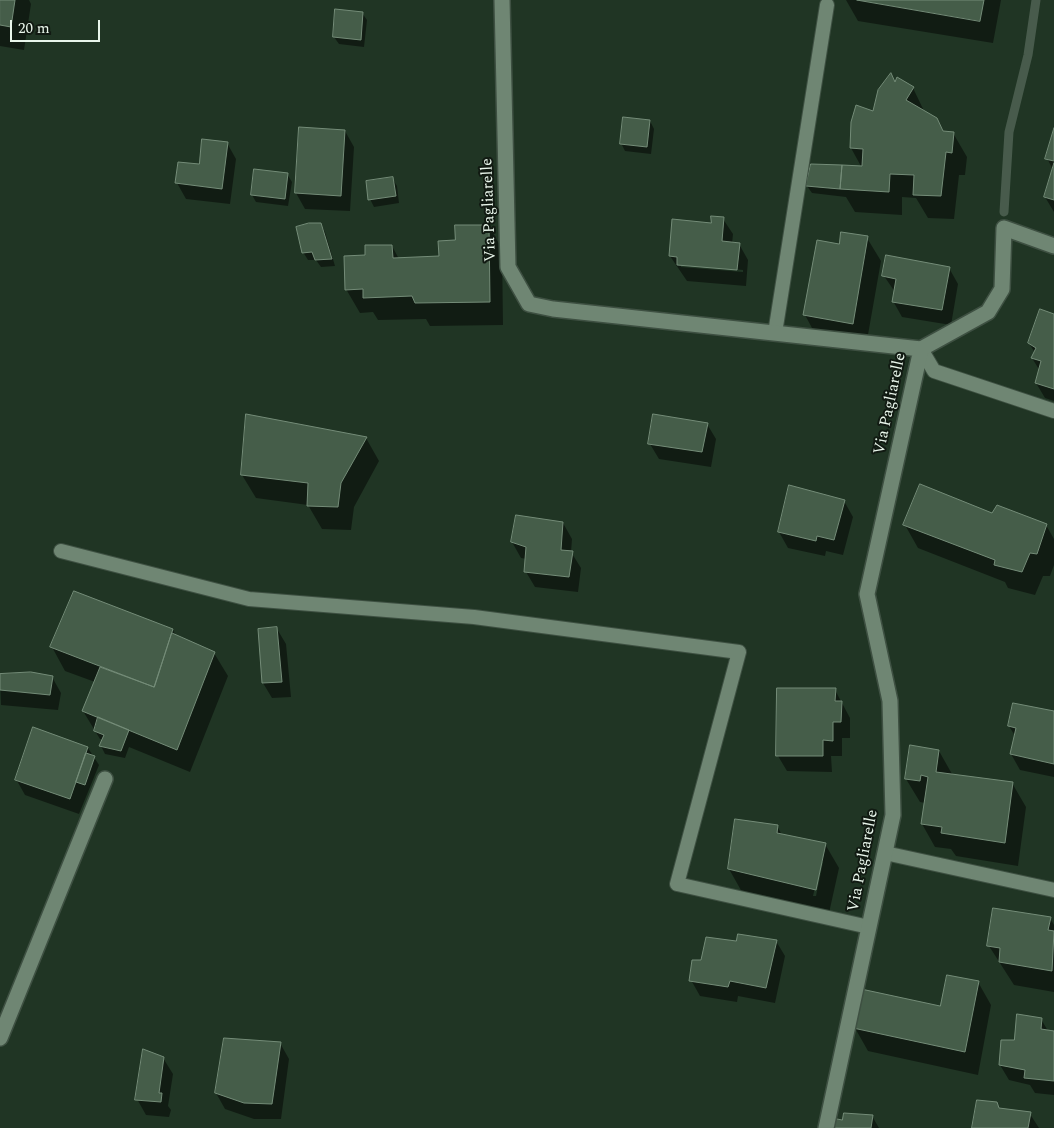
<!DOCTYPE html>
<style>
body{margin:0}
#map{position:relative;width:1054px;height:1128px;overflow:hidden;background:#203524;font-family:Spectral,serif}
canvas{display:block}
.scale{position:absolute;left:10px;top:20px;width:90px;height:22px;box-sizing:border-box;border:2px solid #e9f6eb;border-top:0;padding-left:6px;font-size:15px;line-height:18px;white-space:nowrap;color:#e9f6eb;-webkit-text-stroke:4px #111a12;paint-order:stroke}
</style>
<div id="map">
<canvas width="1054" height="1128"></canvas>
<div class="scale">20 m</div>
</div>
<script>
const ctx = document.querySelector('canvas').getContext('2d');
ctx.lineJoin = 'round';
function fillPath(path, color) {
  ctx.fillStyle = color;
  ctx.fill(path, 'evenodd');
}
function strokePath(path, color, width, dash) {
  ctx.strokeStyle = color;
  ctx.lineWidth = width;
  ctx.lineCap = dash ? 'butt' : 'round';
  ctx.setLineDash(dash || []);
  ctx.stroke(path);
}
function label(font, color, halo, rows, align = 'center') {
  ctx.font = font + ' Spectral,serif';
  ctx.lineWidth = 4;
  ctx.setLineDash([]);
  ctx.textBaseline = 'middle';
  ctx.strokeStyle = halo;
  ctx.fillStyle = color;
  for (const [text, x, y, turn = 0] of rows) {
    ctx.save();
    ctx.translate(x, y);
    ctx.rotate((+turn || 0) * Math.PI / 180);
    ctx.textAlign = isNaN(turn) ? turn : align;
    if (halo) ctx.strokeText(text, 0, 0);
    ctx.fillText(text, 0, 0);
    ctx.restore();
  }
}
const shadow = new Path2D(`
 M0,0h29l2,4 -7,46 -24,-4z
 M846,0h155l-8,43 -135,-22z
 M362,13l5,7 -3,27 -25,-3 -5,-7z
 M895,83l18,5 12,25 18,19 10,1 14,24 -2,18h-6l-5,44 -26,-1 -12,-20 -14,-1v18l-47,-3 -9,-15 -34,-4 -5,-7 55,-18 -11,-20z
 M650,121l4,8 -3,25 -26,-3 -4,-8z
 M345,131l9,16 -4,64 -45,-2 -9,-16z
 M1054,133v79l-9,-15 8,-27 -6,-12z
 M227,143l9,16 -6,45 -44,-5 -9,-16z
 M287,174l5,8 -4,24 -32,-4 -4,-7z
 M392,178l5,8 2,17 -25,4 -4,-8z
 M723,219l10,15 -1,10h7l9,16 -2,26 -59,-5 -17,-25 42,-32zM681,264l62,6v2l-62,-5z
 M321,224l4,8 10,34 -14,1 -5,-7h-8l-5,-8z
 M489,226l13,23 1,76 -73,1 -4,-7 -48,1 -5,-8 -13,1 -14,-24 21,-33 25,-10 7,13 41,-1 17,-16z
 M867,238l14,23 -15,85 -48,-7 -13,-24z
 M949,268l9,16 -7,41 -49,-8 -9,-16 2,-9 -11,-16z
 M1054,315v86l-9,-3 -9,-15 4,-12 -8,-13 3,-5 -6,-10z
 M707,424l9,15 -5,28 -52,-8 -9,-15z
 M366,438l13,23 -25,46 -3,23 -29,-1 -14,-24 -52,-7 -14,-23z
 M844,501l9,16 -10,38 -17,-4 -1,5 -37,-8 -9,-16z
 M993,515l53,10 8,14v26l-4,11h-7l-8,19 -27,-7 -3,-6 -87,-34 -13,-23z
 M563,523l9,16 -1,13 10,16 -3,24 -43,-5 -9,-15 1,-13 -6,-1 -9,-16z
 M75,592l98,38 3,6 38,17 14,23 -38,96 -61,-25 -4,11 -20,-4 -4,-8 2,-6 -3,-1 -17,-28 12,-29 -30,-11 -13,-24z
 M277,629l9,15 5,53 -19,1 -9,-15z
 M0,675l52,2 9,16 -3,17 -57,-5z
 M835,690l15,28v20h-8v18h-11l1,16 -45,-1 -9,-15z
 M1054,712v65l-34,-7 -9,-16 4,-18 -6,-10z
 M88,748l11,17 -20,49 -54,-19 -9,-16z
 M939,751l13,23 60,9 14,24 -8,59 -62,-10 -5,-7 -16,-2 -13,-23 3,-21 -5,-1 -14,-23z
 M777,826l5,9 43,9 14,24 -10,45 -87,-21 -13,-23zM821,862h2l-7,34h-3z
 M1050,918l4,7v67l-40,-7 -25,-39z
 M776,941l9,15 -10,47 -37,-7 -1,6 -37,-6 -9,-16 11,-19 35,-19z
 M978,982l13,23 -13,70 -110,-24 -13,-23 86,-20z
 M1041,1019l7,12 6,1v63l-19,-2 -5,-8 -21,-5 -9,-15 15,-23z
 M280,1043l9,16 -8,60h-27l-29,-10 -9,-16z
 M163,1058l10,16 -5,32 3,4 -2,7 -23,-2 -9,-16z
 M997,1103l3,7 30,4 9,14h-66z
 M872,1116l7,12h-47l11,-7z`);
const stream = new Path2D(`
 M1004,212l5,-80 19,-77 8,-55`);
const building = new Path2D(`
 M0,0h15l-4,27 -11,-2z
 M857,0h127l-4,21z
 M335,9l28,3 -2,28 -28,-3z
 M891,73l4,9 2,-5 17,10 -8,13 31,18 6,13 11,1 -2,21 -6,-1 -5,44 -28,-1 1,-20 -24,-1 -1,18 -49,-3 2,-24 20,1 1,-17 -13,-1 1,-26 5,-17 17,6 5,-21z
 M623,117l27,3 -3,27 -27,-3z
 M299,127l46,3 -4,66 -46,-3z
 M1054,128v33l-9,-2z
 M202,139l26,3 -6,47 -47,-6 3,-21 21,2z
 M1054,163v37l-10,-3z
 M811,164l31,1 -2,24 -34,-3z
 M254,169l34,4 -3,26 -34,-4z
 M393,177l3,19 -28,4 -2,-19z
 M711,216l13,1 -2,24 18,2 -3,27 -60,-5v-8l-8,-1 3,-37 39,4z
 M309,223h12l11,36 -17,1 -3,-8 -10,1 -6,-26z
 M455,225h34l1,77 -75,1 -3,-7 -49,2v-9l-18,1 -1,-34 21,-1v-10h27l1,13 46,-2 -1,-15 17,-1z
 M841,232l27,4 -15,88 -50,-9 14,-75 22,4z
 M886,255l64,12 -8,43 -50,-8 4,-23 -14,-3z
 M1040,309l14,5v75l-19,-6 6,-22 -10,-3 5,-10 -8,-5z
 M246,414l121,23 -26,46 -3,24 -31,-1 1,-23 -67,-8z
 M653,414l55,9 -6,29 -54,-8z
 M920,484l72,29 5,-8 50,19 -10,30 -7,-1 -8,19 -28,-7 1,-5 -92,-35z
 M789,485l56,15 -11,40 -17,-4 -1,5 -38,-9z
 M516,515l47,7 -2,28 12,1 -4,26 -45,-5 2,-25 -15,-5z
 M74,591l99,38 -19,58 -104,-40z
 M277,627l5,55 -20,1 -4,-54z
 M172,633l43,19 -38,98 -95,-39 18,-44 54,20z
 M31,672l22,4 -3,19 -50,-5v-16z
 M777,688h59l-1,13h7l-1,21h-8v19l-10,-1v16h-47z
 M1013,703l41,8v53l-44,-10 6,-26 -8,-2z
 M98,717l31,13 -8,21 -22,-5 5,-11 -10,-4z
 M33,727l55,20 -18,52 -55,-19z
 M910,745l29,5 -3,22 77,10 -8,61 -64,-10 1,-6 -21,-3 7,-47 -7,-2 -1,6 -15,-2z
 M86,753l9,3 -10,29 -9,-3z
 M735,819l43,6 -1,8 49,10 -10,47 -88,-21z
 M993,908l58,9 -3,13 6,1 -2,40 -53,-9 1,-14 -13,-2z
 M738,934l39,6 -11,48 -36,-7 -2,6 -39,-6 3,-21h9l5,-23 30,4z
 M947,975l32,6 -14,71 -112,-24 8,-39 79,17z
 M1017,1014l25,4 -1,11 13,2v50l-30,-3 1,-8 -26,-5 2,-25h13z
 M224,1038l57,4 -9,62 -28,-1 -29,-10z
 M143,1049l21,8 -5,36h3l-1,9 -26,-2z
 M977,1100l20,2 2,6 32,4 -3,16h-56z
 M844,1113l29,2 -2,13h-41l2,-10 10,2z`);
const service = new Path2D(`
 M775,333l52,-328
 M921,349l13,22 120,40
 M61,551l188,48 225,18 265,35 -62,232 192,43
 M885,853l169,37`);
const minor = new Path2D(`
 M502,0l6,267 21,37 24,5 368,40
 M921,349l67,-37 14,-23 2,-61 50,18
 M0,1038l105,-259
 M826,1128l67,-313 -3,-114 -23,-107 54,-245`);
const streetNames = [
 ["Via Pagliarelle",490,210,-92],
 ["Via Pagliarelle",891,404,-78],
 ["Via Pagliarelle",864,861,-79]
];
fillPath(shadow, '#0007');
strokePath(stream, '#485b4c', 9);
fillPath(building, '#455d49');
strokePath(building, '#748c78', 1);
strokePath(service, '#3e5042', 16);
strokePath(minor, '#3e5042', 18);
strokePath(service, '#6f8673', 14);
strokePath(minor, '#6f8673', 15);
label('16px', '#e9f6eb', '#111a12', streetNames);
</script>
